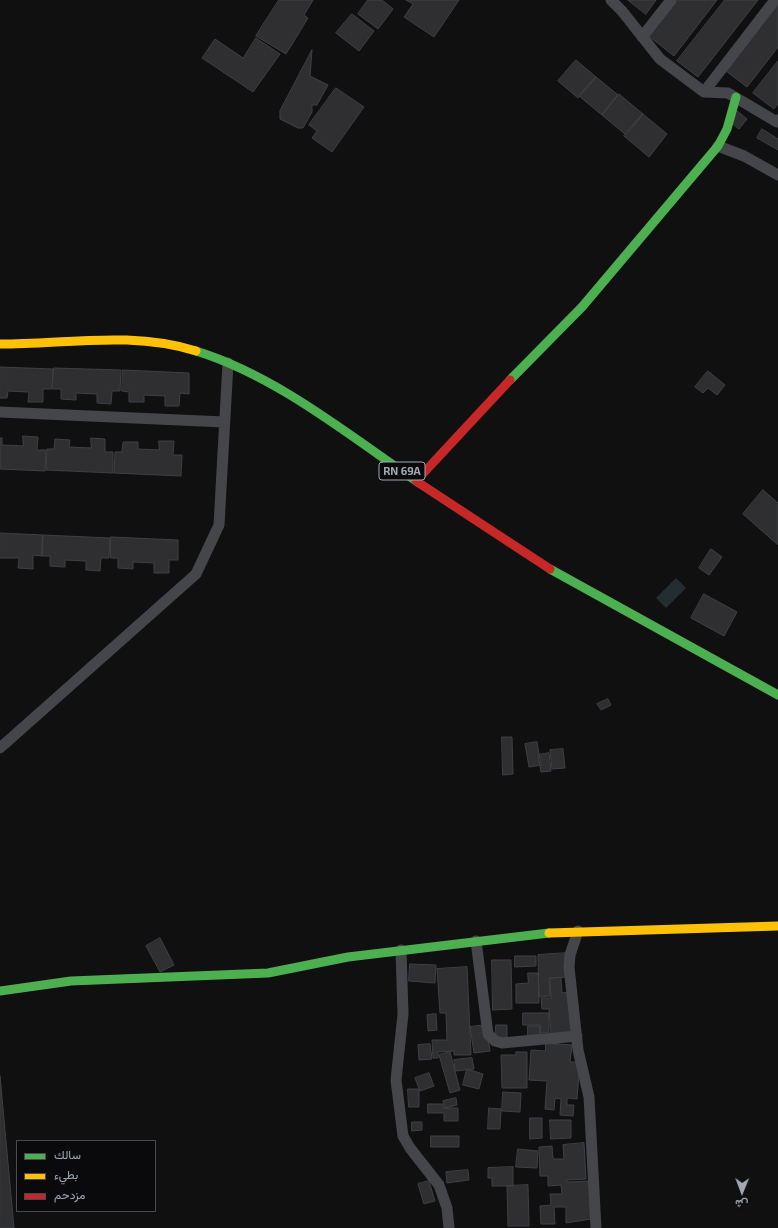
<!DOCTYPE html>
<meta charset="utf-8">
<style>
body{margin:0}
#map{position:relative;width:778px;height:1228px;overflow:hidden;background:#101010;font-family:"Exo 2",Vazirmatn,sans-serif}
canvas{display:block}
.legend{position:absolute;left:16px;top:1140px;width:140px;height:72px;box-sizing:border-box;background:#0a0a0c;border:1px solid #46494f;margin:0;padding:5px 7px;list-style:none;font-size:12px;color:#9fa8b3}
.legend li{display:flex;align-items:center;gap:8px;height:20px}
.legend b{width:20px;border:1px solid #46494f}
.north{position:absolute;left:722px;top:1172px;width:40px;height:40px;-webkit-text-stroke:3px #0a0a0c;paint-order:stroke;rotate:181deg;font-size:11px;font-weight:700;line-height:16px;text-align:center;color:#9fa8b3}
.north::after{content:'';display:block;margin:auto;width:14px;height:18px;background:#9fa8b3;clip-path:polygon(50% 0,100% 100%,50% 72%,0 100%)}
</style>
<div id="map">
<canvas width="778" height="1228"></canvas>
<ul class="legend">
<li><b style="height:5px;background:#4caf50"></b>سالك</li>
<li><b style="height:5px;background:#ffc107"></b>بطيء</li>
<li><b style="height:5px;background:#c62828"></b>مزدحم</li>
</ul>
<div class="north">ش</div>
</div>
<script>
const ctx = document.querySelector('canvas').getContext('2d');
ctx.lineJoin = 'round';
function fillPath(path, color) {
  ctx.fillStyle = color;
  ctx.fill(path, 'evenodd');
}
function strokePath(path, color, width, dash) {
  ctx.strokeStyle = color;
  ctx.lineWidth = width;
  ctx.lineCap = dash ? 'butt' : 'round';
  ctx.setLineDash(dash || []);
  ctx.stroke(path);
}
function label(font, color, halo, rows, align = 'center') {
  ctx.font = font + ' "Exo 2",sans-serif';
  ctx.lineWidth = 3;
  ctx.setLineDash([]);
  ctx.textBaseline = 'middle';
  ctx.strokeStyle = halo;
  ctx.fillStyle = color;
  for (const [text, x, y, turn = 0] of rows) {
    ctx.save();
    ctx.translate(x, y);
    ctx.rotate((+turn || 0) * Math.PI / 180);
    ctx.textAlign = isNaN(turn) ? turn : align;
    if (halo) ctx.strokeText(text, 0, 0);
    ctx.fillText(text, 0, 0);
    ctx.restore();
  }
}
const water = new Path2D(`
 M676,578l10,10 -20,20 -10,-10z`);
const building = new Path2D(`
 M279,0h34l-9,15 4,3 -22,36 -30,-18z
 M368,0h14l11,9 -15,20 -20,-15z
 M406,0h53l-25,37 -30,-20 9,-13z
 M628,0h28l-10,14z
 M678,0h39l-43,56 -24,-19z
 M725,0h33l-60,77 -21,-16z
 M778,5v42l-31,40 -21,-16z
 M352,14l22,17 -15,20 -23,-18z
 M256,38l24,16 -27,38 -51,-34 13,-19 28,19z
 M312,50l-2,26 18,9 -11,20h-5v7l-9,16h-5l-18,-9v-8z
 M576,60l20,17 -18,21 -20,-17z
 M778,61v43l-4,5 -21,-16z
 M596,77l22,18 -16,20 -23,-19z
 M336,88l28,19 -32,45 -20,-14 5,-7 -8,-6z
 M619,94l24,20 -17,21 -24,-20z
 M736,110l11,9 -8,10 -11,-9z
 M643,114l24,20 -18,23 -25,-21z
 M762,129l16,10v11l-21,-12z
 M0,367l53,2 -1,20h-9v13h-15l1,-10 -21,-1 -1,7h-7z
 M54,368l67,2 -1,21h-8l-1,13 -14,-1v-9l-21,-1v7l-15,-1v-10h-8z
 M123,370l66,3v21l-9,-1 -1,13h-14v-10l-21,-1v7h-15v-10l-7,-1z
 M708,371l17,14 -8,10 -9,-7 -5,5 -8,-6z
 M23,436l15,1 -1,13h9l-1,21 -45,-2v-31h2v7l21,1z
 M91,438l14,1v13h8v21l-67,-3 1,-21h7l1,-10 15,1 -1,7 22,1z
 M159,441h15l-1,14h9l-1,21 -67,-3 1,-21h7l1,-10h15v7l21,1z
 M763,490l15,13v42l-35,-31z
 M0,533l43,2 -1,21 -9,-1v14l-15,-1 1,-10h-19z
 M43,535l67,3 -1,20h-8l-1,13 -14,-1v-9l-21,-1v7l-15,-1v-10h-8z
 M111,537l67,3v20h-9v13h-15v-10l-21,-1v7l-15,-1v-10h-7z
 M711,549l11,8 -13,18 -10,-7z
 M704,594l33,18 -13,24 -33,-18z
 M608,699l3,6 -10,5 -4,-6z
 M502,737h10l1,37 -10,1z
 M537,742l4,23 -12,2 -4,-23z
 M563,749l2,19 -13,1 -2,-19z
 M549,753l2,18 -10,1 -3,-17z
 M160,938l14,27 -14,7 -14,-26z
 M568,953l1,24 -20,1 1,18 -11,1 -1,-42z
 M515,956h21v10l-21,1z
 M492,960h19l1,49 -19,1z
 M410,964l26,1 -1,18 -26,-2z
 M467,967l4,88h-17v-4l-16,1v6h-5l-1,-18h15l-1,-27h-6l-3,-44z
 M528,973h10l1,30h-23v-19l12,-1z
 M561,978l1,15 7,-1 3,45 -14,1v6h-6l-3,-35h-7l-1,-11h10l-1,-19z
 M523,1013h26v20h-9v-8h-17z
 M436,1014l1,16 -9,1 -1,-16z
 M486,1025l4,26 -16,2 -4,-26z
 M496,1025h11v14h-11z
 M528,1026h12v18h-12z
 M546,1043l26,2 -2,17h10l-3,37 -10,-1v7h7l-1,11 -13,-1 1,-16 -6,-1 -1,12 -9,-1 2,-28 -18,-1 2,-30 14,1z
 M430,1044l2,15 -13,1 -1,-15z
 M450,1052l10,38 -10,3 -11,-38z
 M516,1052h11v36h-25l-1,-33h15z
 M472,1058l2,11 -19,2 -1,-11z
 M467,1069l16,5 -4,15 -16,-4z
 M429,1073l5,13 -14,5 -5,-13z
 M0,1076l14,152h-14z
 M408,1089h11v18h-10z
 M503,1092l18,1 -1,19 -18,-1z
 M456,1098l1,7 -12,3 -2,-7z
 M428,1104h15v4h15v13h-14v-8h-16z
 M489,1108l12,1 -1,20h-12z
 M530,1118h12v20l-12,1z
 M550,1120h21v18l-20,1z
 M412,1122h10v8l-10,1z
 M431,1136h28v11h-28z
 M584,1143l2,36 -19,1v2l22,-1 2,38 -25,4v-16h-12l1,17h-14l-1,-18 11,-1 -1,-11h12l-1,-9 -13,1v-10h-8l-1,-29 13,-1 1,13h11l-1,-14z
 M518,1149l20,2 -1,17 -21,-1z
 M513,1167v19h-21v-8h-4v-10z
 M468,1170l1,10 -22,3 -1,-11z
 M429,1181l6,20 -11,3 -6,-20z
 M528,1185l1,41h-21l-1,-40z`);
const street = new Path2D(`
 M611,0l11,11 38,48 44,33 24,1 49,29 1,-2
 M642,37l29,-37
 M704,92l71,-92
 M718,146l26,10 34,19
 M0,412l224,10
 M0,748l196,-174 23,-49 9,-162
 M578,931l-8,24 -1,12 9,83 11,47 7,131
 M476,941l12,93 7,7 7,2 75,-7
 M401,950l2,64 -7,66 7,56 7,12 29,37 8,23 2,20`);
const fast = new Path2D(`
 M196,351c81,25 154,85 223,132
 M510,380l72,-73 136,-161 9,-17 9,-32
 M550,569l228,126
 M0,991l71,-10 197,-8 80,-16 201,-24`);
const slow = new Path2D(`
 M0,344c66,0 132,-13 196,7
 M549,933l229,-7`);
const jam = new Path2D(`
 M416,481l94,-101
 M419,483l131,86`);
const shields = [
 [402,471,46]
];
const shieldNames = [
 ["RN 69A",402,471]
];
fillPath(water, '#232d32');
fillPath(building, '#2f2f31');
strokePath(building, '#3e4044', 1);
strokePath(street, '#444649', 11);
strokePath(fast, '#4caf50', 9);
strokePath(slow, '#ffc107', 9);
strokePath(jam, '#c62828', 9);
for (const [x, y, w] of shields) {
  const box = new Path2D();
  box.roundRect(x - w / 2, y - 9, w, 18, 3);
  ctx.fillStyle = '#0a0a0c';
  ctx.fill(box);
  strokePath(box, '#9fa8b3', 1);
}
label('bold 11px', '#9fa8b3', null, shieldNames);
</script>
